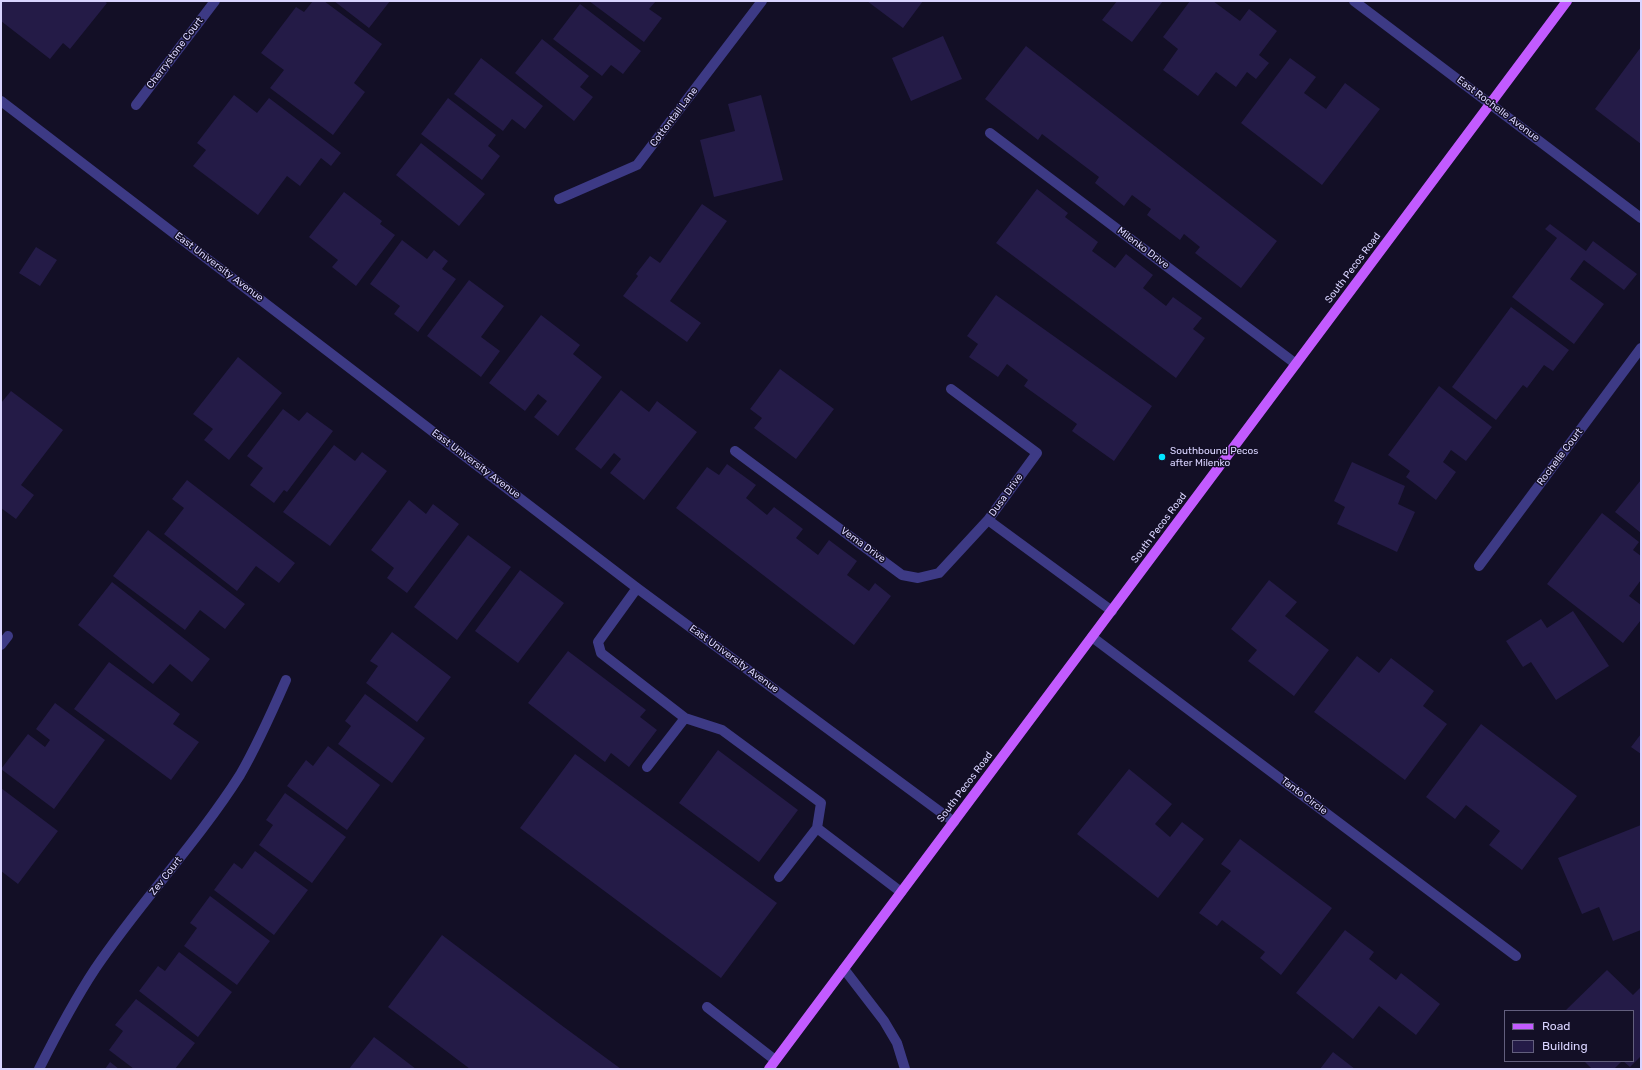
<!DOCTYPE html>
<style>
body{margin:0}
#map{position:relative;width:1642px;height:1070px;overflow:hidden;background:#130f26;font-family:Rubik,sans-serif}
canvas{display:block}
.frame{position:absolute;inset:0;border:2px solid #d9d4ff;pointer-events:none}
.legend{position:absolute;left:1504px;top:1010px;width:130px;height:52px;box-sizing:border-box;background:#130f26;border:1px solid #625e7d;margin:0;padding:5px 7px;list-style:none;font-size:12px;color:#d9d4ff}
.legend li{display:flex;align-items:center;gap:8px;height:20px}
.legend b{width:20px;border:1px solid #625e7d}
</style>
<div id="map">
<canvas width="1642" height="1070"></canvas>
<div class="frame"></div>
<ul class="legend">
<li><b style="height:5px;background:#c25bff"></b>Road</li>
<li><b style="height:11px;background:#241b47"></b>Building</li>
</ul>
</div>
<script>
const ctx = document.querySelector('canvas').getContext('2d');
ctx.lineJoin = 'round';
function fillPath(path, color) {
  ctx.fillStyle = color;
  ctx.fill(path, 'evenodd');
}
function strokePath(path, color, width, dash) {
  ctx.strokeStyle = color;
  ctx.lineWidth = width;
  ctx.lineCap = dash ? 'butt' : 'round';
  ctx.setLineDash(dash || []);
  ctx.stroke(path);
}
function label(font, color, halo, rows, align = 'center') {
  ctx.font = font + ' Rubik,sans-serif';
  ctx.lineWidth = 3;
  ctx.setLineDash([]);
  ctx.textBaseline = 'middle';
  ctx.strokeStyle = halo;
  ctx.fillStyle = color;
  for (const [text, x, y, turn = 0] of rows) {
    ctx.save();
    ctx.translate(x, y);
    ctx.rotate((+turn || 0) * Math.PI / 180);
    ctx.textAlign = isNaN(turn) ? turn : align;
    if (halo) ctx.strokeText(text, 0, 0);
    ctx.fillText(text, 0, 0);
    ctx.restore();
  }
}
const building = new Path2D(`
 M1,1h103l3,2 -37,46 -7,-6 -13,16 -49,-38z
 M313,1h11l58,43 -28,39 11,9 -32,43 -63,-47 14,-18 -23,-17 35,-46 8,5z
 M334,1h56l-21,27z
 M589,1h67l-7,8 13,9 -18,24z
 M867,1h56l-20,27z
 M1117,1h46l-31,41 -30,-22z
 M1190,1h23l27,20 9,-12 28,22 -18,24 10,8 -13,16 -9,-7 -11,15 -20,-15 -18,24 -35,-26 15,-21 -15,-12z
 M580,4l61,47 -18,23 -12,-9 -9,11 -49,-37z
 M943,36l19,43 -51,22 -19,-43z
 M542,39l47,37 -9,11 13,10 -19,24 -59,-48z
 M1026,46l251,195 -36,47 -46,-35 5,-6 -16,-13 -4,6 -33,-25 4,-6 -19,-14 -8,11 -29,-23 4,-6 -57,-43 -4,6 -53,-41z
 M1641,47v97l-46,-35z
 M481,58l62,48 -18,23 -13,-10 -9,12 -49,-37z
 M1290,58l26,19 -12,16 22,16 19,-26 35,26 -58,76 -81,-62z
 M234,95l23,18 12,-15 72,55 -10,13 -10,-8 -21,28 -13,-10 -29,39 -65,-49 13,-16 -9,-7z
 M761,95l22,85 -69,17 -14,-57 35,-9 -7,-27z
 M448,98l48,37 -8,11 12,10 -18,24 -61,-46z
 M421,143l64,51 -26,32 -63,-51z
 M1037,189l31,24 -3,4 33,25 -6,9 23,17 11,-14 27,21 -10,13 23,18 7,-9 29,21 -9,11 12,9 -29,40 -180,-135z
 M344,192l38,29 -2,3 15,11 -39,51 -24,-19 6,-7 -29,-23z
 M702,204l25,17 -57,80 31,22 -14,19 -64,-46 15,-20 -2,-2 14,-18 10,7z
 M1550,224l36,27 7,-10 44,33 -13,16 -40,-30 -14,19 34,25 -30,40 -62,-47 45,-59 -12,-9z
 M402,240l25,19 7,-9 14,11 -6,8 14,10 -38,53 -24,-18 6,-8 -30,-22z
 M36,247l21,13 -17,26 -21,-13z
 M469,280l35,26 -23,31 19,14 -19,26 -54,-41z
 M996,295l156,111 -38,55 -42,-30 5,-7 -53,-38 4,-6 -21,-16 -9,13 -29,-20 9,-13 -11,-8z
 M1511,307l58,43 -16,21 -9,-6 -17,23 -4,-3 -27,35 -44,-33z
 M541,315l39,30 -7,9 29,23 -44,59 -24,-19 13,-16 -9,-7 -13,17 -36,-28z
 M238,357l44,36 -53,67 -25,-20 9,-11 -20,-15z
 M780,369l54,40 -38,50 -42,-31 8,-10 -12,-9z
 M1439,386l53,41 -26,34 -15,-11 -8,12 13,10 -20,28 -30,-23 4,-6 -22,-16z
 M621,390l28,22 8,-11 40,31 -53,68 -34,-27 11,-14 -7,-6 -13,16 -26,-20z
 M11,391l52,39 -42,55 13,10 -18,24 -15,-11v-105z
 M283,409l16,12 8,-9 26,19 -46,61 -3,-2 -10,13 -24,-18 13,-17 -16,-12z
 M334,445l21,16 7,-9 25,19 -57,75 -47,-34z
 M1352,462l53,24 -7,18 17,8 -18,40 -60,-28 8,-17 -11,-6z
 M727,464l29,21 -10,13 21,17 7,-8 29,22 -7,9 22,17 11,-15 28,21 -10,14 22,16 6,-8 16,13 -37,49 -178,-137 31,-41 12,8z
 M187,480l108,83 -16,20 -23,-17 -19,25 -73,-57 20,-26 -12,-9z
 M1641,480v53l-26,-21z
 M409,500l17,14 7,-10 26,20 -52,69 -20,-15 7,-10 -23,-18z
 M1602,513l37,29 -6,8 8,6v24l-12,16 12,9v15l-18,23 -76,-59z
 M148,530l97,74 -20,25 -25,-19 -15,20 -72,-54z
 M468,535l43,32 -54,73 -43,-33z
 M520,570l44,33 -46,60 -43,-32z
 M1269,580l28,22 -12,14 44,34 -35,46 -46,-35 9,-11 -26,-21z
 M112,582l98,77 -18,23 -22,-18 -17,20 -75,-59z
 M1573,611l36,55 -53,34 -25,-38 -8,5 -17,-26 35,-22 6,9z
 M392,632l59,45 -34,45 -51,-39 12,-17 -8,-5z
 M568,651l78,59 -6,7 17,13 -28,37 -18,-14 -6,9 -77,-59z
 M1357,656l22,17 12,-15 43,33 -11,15 24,18 -42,56 -91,-68z
 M109,662l71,52 -7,10 26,18 -28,38 -97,-71z
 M365,694l60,44 -33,45 -54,-39 13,-18 -6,-5z
 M55,703l50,37 -51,69 -53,-40 27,-35 17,13 5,-7 -14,-11z
 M1481,724l96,72 -55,74 -33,-25 11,-14 -34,-26 -11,14 -29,-22z
 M1641,734v20l-10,-7z
 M328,746l52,39 -33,45 -60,-44 19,-26 7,6z
 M718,750l80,60 -39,52 -80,-59z
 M575,754l202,149 -56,75 -201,-150z
 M1129,769l43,35 -17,20 15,13 12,-15 22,17 -46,59 -81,-64z
 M1,788l57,43 -40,53 -17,-13z
 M285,793l61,44 -34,46 -53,-38 14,-20 -7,-5z
 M1641,825v105l-28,11 -14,-34 -17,7 -24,-56z
 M1240,839l92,69 -51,67 -21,-17 5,-6 -43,-32 -5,6 -18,-13 32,-42 -10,-7z
 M255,851l53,39 -34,45 -60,-45 20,-27 8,6z
 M210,896l60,45 -33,44 -53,-39 13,-18 -7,-5z
 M1345,930l29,22 -5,7 27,21 5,-7 39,31 -24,31 -37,-29 -26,33 -57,-46z
 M442,935l115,87 64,47h-151l-82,-62z
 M179,952l53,40 -34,45 -59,-46 19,-25 7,5z
 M1607,970l26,25 8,-8v69l-11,11 -7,-6h10v-50h-68z
 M136,999l59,44 -20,26h-41l-25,-19 14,-19 -8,-6z
 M374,1037l42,32h-67z
 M1333,1052l22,17h-35z
 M1584,1061h38l-8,8h-22z
 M110,1062l9,7h-14z`);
const minor = new Path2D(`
 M1354,1l287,217
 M1,101l636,487 317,234
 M136,105l79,-104
 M990,133l306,231
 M559,199l78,-34 125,-164
 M735,451l167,124 16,3 21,-5 49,-53 49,-67 -86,-64
 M988,520l124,91
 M1479,566l162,-218
 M637,588l-39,54 3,11 84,65 37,12 99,73 -4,25 -38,49
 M1092,637l424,319
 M1,645l7,-9
 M647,767l38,-49
 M817,828l84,64
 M844,969l40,52 13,22 8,26
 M707,1007l68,53
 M39,1069c17,-34 35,-68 56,-100 45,-67 102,-126 145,-194 18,-31 32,-63 46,-95`);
const major = new Path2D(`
 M769,1069l798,-1068`);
const markers = [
 [1162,457,4,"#00e5ff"]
];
const streetNames = [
 ["Cherrystone Court",175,53,-53],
 ["East Rochelle Avenue",1498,109,37],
 ["Cottontail Lane",674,117,-53],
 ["Milenko Drive",1143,248,37],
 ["East University Avenue",219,267,37],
 ["South Pecos Road",1353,268,-53],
 ["Rochelle Court",1560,457,-53],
 ["East University Avenue",476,464,37],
 ["Dusa Drive",1006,495,-54],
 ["South Pecos Road",1159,528,-53],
 ["Vema Drive",863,545,36],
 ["East University Avenue",734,659,36],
 ["South Pecos Road",965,787,-53],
 ["Tanto Circle",1304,796,37],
 ["Zev Court",166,876,-52]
];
const poiNames = [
 ["Southbound Pecos",1170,451],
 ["after Milenko",1170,463]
];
fillPath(building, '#241b47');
strokePath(minor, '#3d3a85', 10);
strokePath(major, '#c25bff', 10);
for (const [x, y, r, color] of markers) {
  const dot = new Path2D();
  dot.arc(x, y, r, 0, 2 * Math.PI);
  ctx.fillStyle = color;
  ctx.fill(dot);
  strokePath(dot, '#130f26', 1.5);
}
label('10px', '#d9d4ff', '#130f26', streetNames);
label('10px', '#d9d4ff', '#130f26', poiNames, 'left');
</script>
